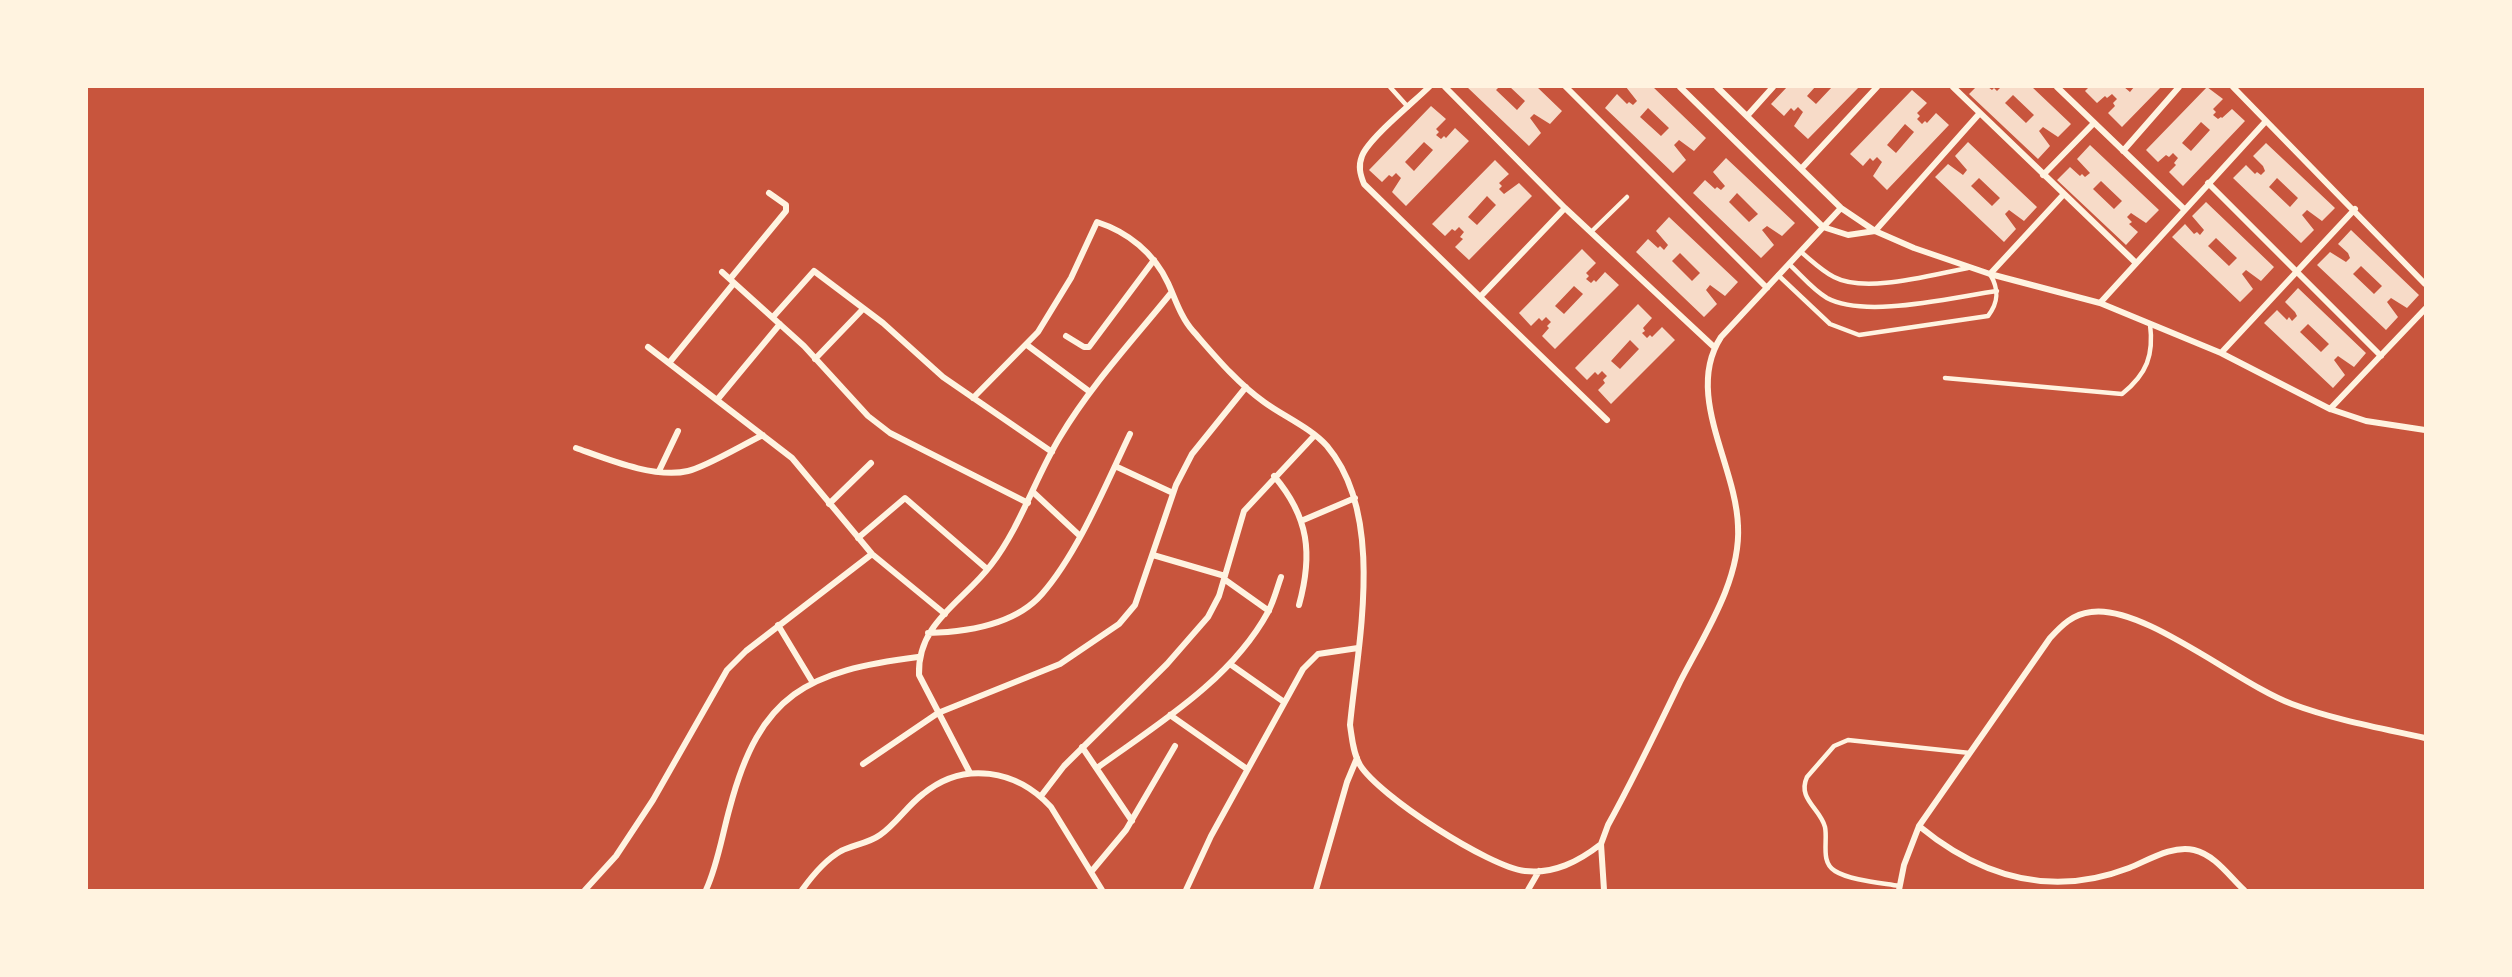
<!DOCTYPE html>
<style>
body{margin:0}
#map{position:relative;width:2512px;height:977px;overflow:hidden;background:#c8553d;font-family:Arial,sans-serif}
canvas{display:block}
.frame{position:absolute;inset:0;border:88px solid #fff3e0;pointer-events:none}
</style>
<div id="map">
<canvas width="2512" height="977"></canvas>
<div class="frame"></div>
</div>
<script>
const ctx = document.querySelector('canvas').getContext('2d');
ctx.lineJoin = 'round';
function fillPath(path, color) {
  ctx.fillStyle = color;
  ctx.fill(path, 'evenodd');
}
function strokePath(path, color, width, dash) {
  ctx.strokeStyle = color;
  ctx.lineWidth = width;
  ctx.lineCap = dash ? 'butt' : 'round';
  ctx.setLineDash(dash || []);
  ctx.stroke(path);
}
const building = new Path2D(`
 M1467,87h32l-3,3 21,20 8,-9 -15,-14h27l25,24 -12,13 -16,-10 -4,4 11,15 -12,13z
 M1626,87h27l53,51 -12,13 -15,-11 -5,5 12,15 -13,13 -68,-65 12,-14 10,10 2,-2 4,3 4,-4zM1648,108l21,20 -8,8 -21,-19z
 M1787,87h28l-8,9 9,8 16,-17h27l-51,52 -14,-13 9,-14 -5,-5 -4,4 -3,-3 -7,8 -13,-12z
 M1976,87h12l4,3 2,-2 3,3 4,-4h31l39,37 -13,13 -15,-10 -4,4 11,15 -12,13 -69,-65zM2013,95l21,20 -8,8 -21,-20z
 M2089,87h35l6,5 4,-5h27l-39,40 -14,-14 7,-7 -2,-3 4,-4 -5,-5 -5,4 -2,-2 -8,7 -12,-12z
 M2207,87l16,12 -10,10 3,3 -3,3 5,4 3,-2 1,1 10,-9 13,12 -62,65 -14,-14 7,-7 -2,-2 4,-5 -5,-5 -4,4 -3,-2 -8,7 -12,-12zM2201,122l9,8 -19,21 -9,-8z
 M1912,90l15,13 -10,10 3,3 -3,3 5,5 3,-3 2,2 9,-10 13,12 -62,65 -14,-14 9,-14 -5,-5 -4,4 -3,-3 -7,8 -13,-12zM1905,124l9,8 -18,21 -9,-8z
 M1431,106l15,13 -10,10 3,3 -3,3 5,4 3,-3 2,2 9,-10 14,13 -63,65 -14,-14 9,-14 -5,-5 -4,4 -3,-2 -7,7 -13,-12zM1424,142l9,8 -19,21 -9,-9z
 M1968,142l69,65 -13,14 -15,-11 -4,4 11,15 -12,13 -69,-65 13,-13 15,11 4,-5 -12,-14zM1979,178l21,20 -8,8 -21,-20z
 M2266,143l69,65 -13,13 -15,-11 -5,5 12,15 -13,13 -68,-65 13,-13 9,9 2,-2 4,3 4,-4 -2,-5 -10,-10zM2277,178l21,20 -8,9 -21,-20z
 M2090,145l69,65 -13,13 -15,-10 -4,4 5,5 -3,2 9,8 -12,13 -69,-65 13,-13 10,9 2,-2 3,3 5,-4 -13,-14zM2101,181l21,20 -8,8 -21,-20z
 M1726,158l69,65 -13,13 -15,-10 -5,4 12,15 -13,13 -68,-65 12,-13 10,9 2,-2 4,3 4,-4 -12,-14zM1737,193l21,21 -9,8 -20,-20z
 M1495,160l14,14 -10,9 3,3 -3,3 5,5 15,-11 13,13 -63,64 -14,-13 8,-8 -3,-2 4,-5 -5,-5 -4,4 -3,-2 -7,7 -13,-12zM1487,196l9,9 -19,20 -9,-8z
 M2206,202l68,65 -13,14 -15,-11 -4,4 11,15 -13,13 -68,-65 13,-13 9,10 3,-2 3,3 4,-5 -12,-14zM2216,238l21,20 -8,8 -21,-20z
 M1669,217l69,65 -13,14 -15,-11 -4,5 11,14 -13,13 -68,-65 12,-13 10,9 2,-2 4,4 4,-5 -12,-14zM1680,253l20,20 -8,8 -20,-20z
 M2351,230l68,65 -12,13 -16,-10 -4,4 11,15 -12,13 -69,-65 13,-13 16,10 4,-4 -2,-5 -10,-9zM2361,266l21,20 -8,8 -21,-20z
 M1582,249l14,14 -10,10 3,3 -3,3 5,4 3,-3 2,2 9,-10 14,13 -64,64 -13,-13 7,-8 -2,-2 4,-4 -5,-5 -4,4 -3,-3 -8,8 -12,-13zM1574,286l9,8 -19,20 -9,-8z
 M2298,288l68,65 -12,14 -16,-11 -4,4 11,15 -12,13 -69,-65 13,-13 10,10 2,-3 3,4 5,-5 -2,-4 -10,-10zM2308,324l21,20 -8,8 -21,-20z
 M1638,304l14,14 -9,10 2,3 -3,2 5,5 3,-3 2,2 10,-10 13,13 -64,64 -13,-14 7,-7 -2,-3 4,-4 -5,-5 -4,4 -3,-3 -8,8 -12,-12zM1630,340l9,9 -19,20 -9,-8z`);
const service = new Path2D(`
 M1390,87l18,20
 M1591,232l36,-35
 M1801,252c10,8 21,19 33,25 32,17 100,-3 134,-9
 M1789,264c12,11 24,26 38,34 39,21 126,-1 170,-7
 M1778,275l52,49 29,11 129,-19c11,-14 11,-27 2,-42
 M1945,378l177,16c25,-20 32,-39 28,-70
 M1899,886c-17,-3 -50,-6 -64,-15 -15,-9 -7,-30 -10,-44 -5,-19 -28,-28 -18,-50l27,-31 14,-6 122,13`);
const minor = new Path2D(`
 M1429,87c-15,15 -60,51 -67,69 -4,10 -2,18 2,28l116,113 85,-89
 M1445,87l120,121 149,139
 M1566,87l201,201
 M1680,87l143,140 25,8 27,-4
 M1717,87l124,121 34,23 39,17 76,26 110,29 166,-182
 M1953,87l183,176
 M2057,87l127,122
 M2233,87l192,197
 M1747,116l26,-29
 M2123,151l56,-64
 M1801,169l76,-82
 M2043,175l51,-52
 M2208,183l173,173
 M1875,231l104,-117
 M722,272l82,74 64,70 22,17 138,70
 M1990,274l74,-80
 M730,279l56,-68v-6l-17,-12
 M1480,297l127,123
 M2100,303l121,50 109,56 36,12 59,9
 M773,317l41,-46 69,52 60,54 109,75
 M1066,336l18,11h5l65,-87
 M1027,345l63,47
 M648,347l144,111 80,96 73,60
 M2221,353l134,-144
 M815,359l48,-50
 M669,363l65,-80
 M973,398l65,-66 33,-54 26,-56c31,10 57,31 71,61 7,15 13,35 25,48 21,24 44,52 71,71 19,14 47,26 63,44 59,70 31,196 23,279 2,13 3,28 10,40 19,31 129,102 165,106 29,3 53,-9 76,-27
 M717,400l63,-76
 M2330,409l95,-100
 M576,448c31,11 79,31 112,23 18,-4 56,-27 75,-36
 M1115,466l58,27
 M659,471l19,-40
 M1274,476c35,41 39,78 25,129
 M1033,492l47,44
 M829,504l42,-41
 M1301,521l54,-23
 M858,538l47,-40 82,71
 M1153,555l72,21
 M1224,579l45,32
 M778,625l35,58
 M928,633c39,-1 87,-8 114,-39 36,-41 64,-110 88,-160
 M1230,664l54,38
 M1170,715l77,54
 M1082,747l50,74
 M863,764l75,-51 122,-49 59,-40 16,-19 41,-120 16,-31 54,-67
 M1097,768c61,-44 134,-88 171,-156 6,-11 9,-24 13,-35
 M970,773l-51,-98c-2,-52 44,-73 72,-110 30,-39 44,-87 69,-128 31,-52 73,-97 111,-144
 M1041,796l23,-30 103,-102 41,-47 11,-21 25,-85 70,-75
 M1919,826c62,51 132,72 210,42 20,-8 43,-23 65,-18 21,5 35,26 50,40
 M1091,872l35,-42 49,-84
 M585,890l31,-34 37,-56 74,-130 19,-19 126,-97
 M706,890c12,-26 16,-55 24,-83 30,-114 78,-136 188,-150
 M802,890c10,-14 23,-30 39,-39 12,-6 28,-8 39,-16 16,-11 27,-29 43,-41 41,-34 94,-24 128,13l51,83
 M1186,890l25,-54 92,-167 15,-15 40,-6
 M1316,890l31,-108 10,-24
 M1528,890l11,-19
 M1604,890l-3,-46 7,-19c26,-47 49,-95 72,-143 24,-47 61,-102 58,-156 -2,-62 -54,-132 -17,-189l120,-129
 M1899,890l5,-25 15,-39 131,-188c12,-13 23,-24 41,-26 52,-8 147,72 201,92 43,16 88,24 133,34`);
fillPath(building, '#f7dbc8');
strokePath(service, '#fff3e0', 4.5);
strokePath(minor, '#fff3e0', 6);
</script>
